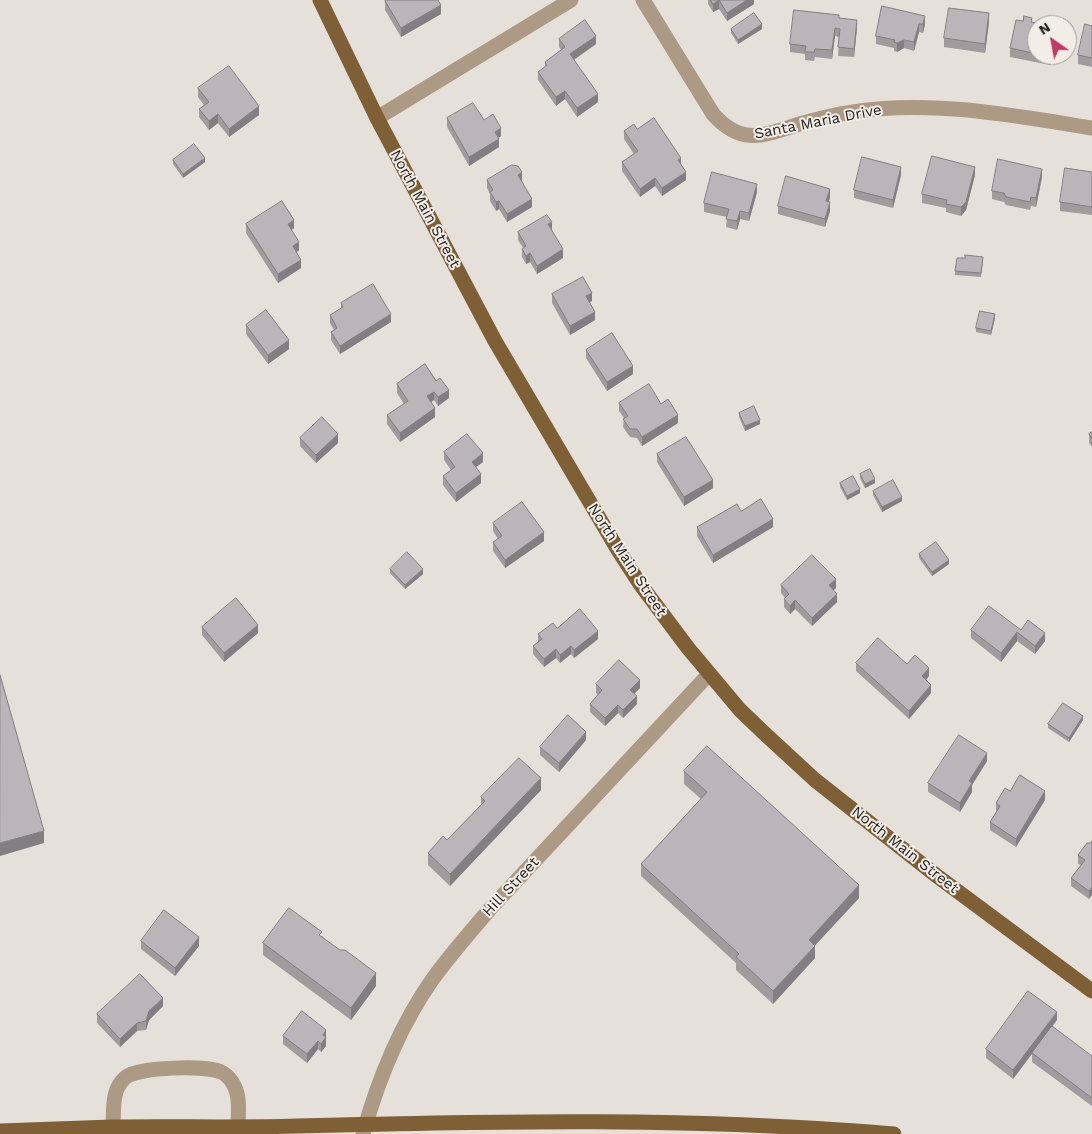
<!DOCTYPE html>
<style>
body{margin:0}
#map{position:relative;width:1092px;height:1134px;overflow:hidden;background:#e5e0da;font-family:"Work Sans",sans-serif}
canvas{display:block}
.north{position:absolute;left:1027px;top:15px;width:50px;height:50px;box-sizing:border-box;background:#f2ede7;border:1px solid #9f9b97;border-radius:50%;rotate:327deg;font-size:14px;font-weight:700;line-height:20px;text-align:center;color:#23211f}
.north::after{content:'';display:block;margin:auto;width:18px;height:22px;background:#c33665;clip-path:polygon(50% 0,100% 100%,50% 72%,0 100%)}
</style>
<div id="map">
<canvas width="1092" height="1134"></canvas>
<div class="north">N</div>
</div>
<script>
const ctx = document.querySelector('canvas').getContext('2d');
ctx.lineJoin = 'round';
function strokePath(path, color, width, dash) {
  ctx.strokeStyle = color;
  ctx.lineWidth = width;
  ctx.lineCap = dash ? 'butt' : 'round';
  ctx.setLineDash(dash || []);
  ctx.stroke(path);
}
function fillPath(path, color) {
  ctx.fillStyle = color;
  ctx.fill(path, 'evenodd');
}
function label(font, color, halo, rows, align = 'center') {
  ctx.font = font + ' "Work Sans",sans-serif';
  ctx.lineWidth = 4;
  ctx.setLineDash([]);
  ctx.textBaseline = 'middle';
  ctx.strokeStyle = halo;
  ctx.fillStyle = color;
  for (const [text, x, y, turn = 0] of rows) {
    ctx.save();
    ctx.translate(x, y);
    ctx.rotate((+turn || 0) * Math.PI / 180);
    ctx.textAlign = isNaN(turn) ? turn : align;
    if (halo) ctx.strokeText(text, 0, 0);
    ctx.fillText(text, 0, 0);
    ctx.restore();
  }
}
const minor = new Path2D(`
 M643,0l70,114c30,34 53,20 90,9 15,-4 29,-8 44,-10 83,-14 163,2 245,15
 M377,118l194,-118
 M113,1127c1,-17 -2,-38 13,-50 12,-10 81,-12 95,-5 3,1 9,6 11,10 9,13 6,30 6,45
 M363,1134c15,-54 37,-108 69,-154 18,-25 38,-48 58,-71l219,-235`);
const major = new Path2D(`
 M320,0l57,118 118,223 123,209 22,34 48,64 52,62 24,23 51,47 122,96 155,115
 M0,1131c37,-1 75,-3 112,-4 62,-1 123,1 185,-1 199,-5 399,-9 597,8`);
const wall = new Path2D(`
 M708,0h46v4l-27,17 -8,-12 -6,3 -5,-8z
 M385,1l56,13 -40,23 -16,-27z
 M882,6l43,18 -2,9 -4,-1 -5,19 -10,-3 -7,4 -3,-1v-3l-18,-4v-8z
 M839,18l18,10 -3,29 -16,-1 1,-19 -4,-1 -3,23 -17,-2 -1,4 -9,-1v-6l-15,-2v-8z
 M1023,21l9,1 5,3v30h15l-2,10 -40,-8v-9z
 M989,22l-4,31 -41,-6v-9z
 M1092,26v41l-14,-3v-9z
 M731,29h31l-24,15 -7,-11z
 M559,39l37,5 -22,16 24,42 -21,15 -12,-18 -9,7 -18,-26v-8l7,-5v-5l16,-12 -2,-3z
 M198,88l61,27 -30,22 -11,-14 -9,7 -10,-13v-8l5,-4 -6,-8z
 M447,118l54,18 -3,2 1,9 -30,19 -22,-39z
 M637,129l44,37 5,14 -24,16 -7,-10 -15,11 -18,-26v-9l12,-8 -10,-15v-8z
 M173,160l32,2 -22,16 -10,-14z
 M1092,172v43l-32,-4v-9z
 M901,175l-8,33 -39,-10v-8z
 M975,175l-9,35 -5,6 -15,-4v-4l-24,-5v-9z
 M1042,177l-6,30 -5,-1 -1,4 -24,-5 -2,-3 -12,-3v-8z
 M487,180l35,1 10,26 -25,15 -8,-13 -3,2 -6,-10v-7l-3,-6z
 M757,192l-8,29 -9,-2 -3,11 -11,-3 1,-10 -23,-5v-9z
 M830,197l-1,5 1,9 -5,16 -47,-13v-8z
 M246,224l48,4 -3,2 8,20 -2,2 4,16 -23,15 -32,-50z
 M552,230l11,28 -26,16 -7,-12 -4,2 -4,-7v-8l1,-1 -5,-8v-8z
 M983,261l-2,16 -26,-2v-4z
 M552,294l40,7 -2,1 5,18 -25,15 -18,-32z
 M341,303l50,19 -51,32 -9,-14v-8l3,-2 -4,-7v-8l11,-7z
 M995,318l-4,17 -15,-3v-4z
 M246,325l43,24 -21,15 -22,-30z
 M586,350l47,24 -26,17 -21,-33z
 M425,364l24,34 -11,8 -4,-6 -3,2 4,15 -35,25 -13,-18v-9l17,-11 -7,-11v-9z
 M619,403l42,1 17,19 -36,23 -5,-8 -7,-1 -7,-10 1,-9 -5,-7z
 M739,413l21,11 -15,7 -6,-14z
 M1092,432v15l-3,-4v-9z
 M300,438l38,5 -22,20 -16,-17z
 M444,452l39,10 -7,5 5,16 -25,19 -13,-17v-9l8,-6 -7,-10z
 M657,454l56,34 -29,18 -27,-44z
 M860,474l15,9 -10,5 -5,-10z
 M840,483l20,10 -13,7 -7,-13z
 M873,491l29,10 -20,11 -9,-17z
 M741,511l32,16 -60,36 -16,-27v-9z
 M493,523l51,18 -39,27 -12,-17v-9l5,-3 -5,-8z
 M919,554l30,10 -17,12 -13,-18z
 M390,569l33,5 -18,15 -15,-16z
 M781,585l55,3 -3,2 4,12 -25,24 -17,-17 -5,5 -6,-7v-8l1,-1 -4,-5z
 M202,627l56,6 -34,29 -22,-27z
 M557,628l41,11 -24,19 -3,-4 -11,9 -4,-5 -12,9 -11,-13v-8l5,-4v-8z
 M971,630h50l24,11 -10,13 -18,-13 -16,21 -30,-24z
 M856,663l51,1 22,12 -3,4 5,13 -22,26 -53,-48z
 M596,684l44,4 -6,6 3,10 -14,14 -5,-5 -13,13 -15,-14v-8l8,-9 -2,-2z
 M1083,720l-14,22 -21,-14v-4z
 M586,740l-27,32 -19,-17v-8z
 M987,761l-15,24v7l-12,20 -32,-20v-9z
 M684,771l175,127 -44,47v13l-42,46 -37,-34v-7l-95,-87v-12l60,-65 -17,-15z
 M541,790l-91,96 -22,-21v-12l19,-13 34,-35v-8z
 M1010,791l35,9 -29,47 -26,-17v-8l6,-10v-9z
 M1090,843l-1,56 -18,-13v-8l10,-13 -3,-1v-9z
 M322,936l54,50 -25,34 -88,-65v-12z
 M141,941l58,5 -24,30 -34,-27z
 M163,1006l-14,14 -3,10 -9,1 -17,16 -23,-24v-9z
 M1057,1020l-15,19 50,17v50l-60,-44v-8l-19,25 -27,-21v-9z
 M283,1036l43,3v7l-5,6 -3,-3 -11,14 -24,-19z`);
const shadedWall = new Path2D(`
 M719,0v9l-6,3v-8z
 M747,0h7v4l-27,17v-8z
 M441,5v9l-40,23v-9z
 M989,13v9l-4,31v-9z
 M925,16v8l-2,9v-9z
 M857,20v8l-3,29v-8z
 M762,24v5l-24,15v-4z
 M919,24v8l-5,19v-9z
 M835,28v8l-3,23v-9z
 M596,36v8l-26,18v-8z
 M904,40v8l-7,4v-9z
 M1050,55h2l-2,10z
 M565,91v8l-9,7v-9z
 M598,94v8l-21,15v-9z
 M259,106v9l-30,22v-8z
 M218,114v9l-9,7v-9z
 M501,128v8l-6,4v-8z
 M499,139v8l-30,19v-9z
 M205,158v4l-22,16v-4z
 M681,158v8l-3,-6z
 M901,167v8l-8,33v-8z
 M975,167v8l-9,35 -5,6v-9z
 M1042,169v8l-6,30v-9z
 M522,172v9l-4,2v-8z
 M686,172v8l-24,16v-8z
 M655,178v8l-15,11v-8z
 M757,184v8l-8,29v-8z
 M830,189v8l-4,13v-9z
 M532,199v8l-25,15v-8z
 M499,201v8l-3,2v-9z
 M830,202v9l-5,16v-8z
 M740,211v8l-3,11v-9z
 M294,220v8l-6,5v-9z
 M552,222v8l-4,-6z
 M299,242v8l-6,5v-9z
 M563,249v9l-26,16v-8z
 M530,253v9l-4,2v-8z
 M301,260v8l-23,15v-9z
 M592,293v8l-6,3v-8z
 M595,312v8l-25,15v-9z
 M391,314v8l-51,32v-8z
 M995,314v4l-4,17v-4z
 M289,340v9l-21,15v-9z
 M633,366v8l-26,17v-9z
 M449,390v8l-11,8v-9z
 M434,392v8l-7,5v-9z
 M435,408v9l-35,25v-9z
 M678,415v8l-36,23v-9z
 M760,420v4l-15,7v-5z
 M338,434v9l-22,20v-8z
 M483,453v9l-11,8v-8z
 M481,474v9l-25,19v-9z
 M875,479v4l-10,5v-4z
 M713,480v8l-29,18v-9z
 M860,489v4l-13,7v-4z
 M902,497v4l-20,11v-5z
 M773,519v8l-60,36v-8z
 M544,532v9l-39,27v-8z
 M949,560v4l-17,12v-4z
 M423,569v5l-18,15v-4z
 M836,579v9l-7,6v-9z
 M837,594v8l-25,24v-8z
 M795,600v9l-5,5v-8z
 M258,625v8l-34,29v-9z
 M598,631v8l-24,19v-8z
 M1017,632v9l-16,21v-9z
 M1045,633v8l-10,13v-8z
 M571,646v8l-11,9v-8z
 M556,649v9l-12,9v-8z
 M929,668v8l-7,9v-9z
 M640,680v8l-10,10v-8z
 M931,685v8l-22,26v-8z
 M637,696v8l-14,14v-8z
 M618,705v8l-13,13v-8z
 M1083,716v4l-14,22v-4z
 M586,732v8l-27,32v-9z
 M987,753v8l-15,24v7l-12,20v-9l9,-22z
 M541,778v12l-91,96v-12z
 M1045,791v9l-29,47v-8z
 M44,831v12l-44,13v-13z
 M859,885v13l-50,54v-12z
 M1092,887v8l-3,4v-8z
 M199,937v9l-24,30v-8z
 M815,946v12l-42,46v-13z
 M376,973v13l-25,34v-12z
 M163,998v8l-14,14 -3,10v-9l3,-10z
 M1057,1012v8l-44,59v-9z
 M137,1023v8l-17,16v-8z
 M326,1030v16l-5,6v-8l2,-9z
 M318,1041v8l-11,14v-9z`);
const building = new Path2D(`
 M387,0h51l3,5 -40,23 -16,-27z
 M711,0h36l-20,13 -8,-13 -6,4z
 M882,6l43,10 -2,8h-4l-5,18 -10,-2 -7,3 -3,-1 1,-2 -19,-4z
 M949,8l40,5 -4,31 -41,-6z
 M794,10l45,5v3l18,2 -3,29 -16,-2 2,-18 -5,-1 -3,22 -17,-1 -1,3h-9l1,-6 -16,-2z
 M754,13l8,11 -24,16 -7,-11z
 M1024,16l8,2 -1,4 15,3h-9v29l-27,-6 6,-28 7,1z
 M585,20l11,16 -26,18 28,40 -21,14 -12,-17 -9,6 -18,-25 9,-7 -2,-3 20,-15 -6,-8z
 M1085,24l7,2v32l-14,-3z
 M229,66l30,40 -30,23 -11,-15 -9,7 -10,-12 10,-7 -11,-14z
 M473,103l11,17 9,-6 8,14 -6,4 4,7 -30,18 -22,-39z
 M654,118l27,40 -3,2 8,12 -24,16 -7,-10 -15,11 -18,-27 16,-11 -14,-20 10,-7 3,5z
 M194,144l11,14 -22,16 -10,-14z
 M932,156l43,11 -9,35 -5,5 -15,-3 1,-4 -25,-6z
 M862,157l39,10 -8,33 -39,-10z
 M998,159l44,10 -6,29 -5,-1 -1,5 -24,-5 -2,-4 -12,-2z
 M512,165l6,1 4,6 -4,3 14,24 -25,15 -8,-13 -3,1 -6,-10 3,-2 -6,-10z
 M1065,168l27,4v35l-32,-5z
 M712,172l45,12 -8,29 -9,-2 -3,10 -11,-2 3,-10 -25,-6z
 M786,176l44,13 -4,12 4,1 -5,17 -47,-13z
 M282,201l12,19 -6,4 11,18 -6,4 8,14 -23,14 -32,-50z
 M547,215l5,7 -4,2 15,25 -26,17 -7,-13 -4,3 -4,-7 4,-3 -8,-14z
 M965,255l18,2 -2,16 -26,-2 2,-13h8z
 M583,277l9,16 -6,3 9,16 -25,14 -18,-32z
 M373,284l18,30 -51,32 -9,-14 6,-4 -7,-13 13,-8 -2,-4z
 M266,310l23,30 -21,15 -22,-30z
 M980,311l15,3 -4,17 -15,-3z
 M612,333l21,33 -26,16 -21,-32z
 M425,364l11,17 4,-3 9,12 -11,7 -4,-5 -7,4 8,12 -35,25 -13,-18 21,-14 -11,-17z
 M649,384l12,20 7,-5 10,16 -36,22 -5,-8h-7l-7,-10 5,-3 -9,-13z
 M754,406l6,14 -15,6 -6,-13z
 M322,417l16,17 -22,21 -16,-17z
 M1092,432v6l-3,-4z
 M467,434l16,19 -11,9 9,12 -25,19 -13,-17 12,-9 -11,-15z
 M686,437l27,43 -29,17 -27,-43z
 M870,469l5,10 -10,5 -5,-10z
 M853,476l7,13 -13,7 -7,-13z
 M893,480l9,17 -20,10 -9,-16z
 M761,499l12,20 -60,36 -16,-28 40,-23 4,7z
 M522,502l22,30 -39,28 -12,-18 9,-6 -9,-13z
 M936,542l13,18 -17,12 -13,-18z
 M407,552l16,17 -18,16 -15,-16z
 M812,555l24,24 -7,6 8,9 -25,24 -17,-18 -5,6 -6,-7 5,-5 -8,-9z
 M236,598l22,27 -34,28 -22,-26z
 M989,606l32,24 7,-10 17,13 -10,13 -18,-14 -16,21 -30,-23z
 M580,609l18,22 -24,19 -3,-4 -11,9 -4,-6 -12,10 -11,-13 9,-7 -4,-5 15,-11 4,5z
 M878,638l29,26 8,-9 14,13 -7,8 9,9 -22,26 -53,-48z
 M619,660l21,20 -10,10 7,6 -14,14 -5,-5 -13,13 -15,-14 12,-14 -6,-6z
 M0,675l44,156 -44,12z
 M1063,703l20,13 -14,22 -21,-14z
 M568,715l18,17 -27,31 -19,-16z
 M959,735l28,18 -18,28 3,2 -12,20 -32,-20z
 M707,746l152,139 -50,55 6,6 -42,45 -37,-34 3,-3 -98,-90 66,-72 -23,-21z
 M519,758l22,20 -91,96 -22,-21 15,-17 4,4 38,-39 -4,-4z
 M1020,775l25,16 -29,48 -26,-17 10,-16 -4,-3 9,-15 5,3z
 M1092,841v46l-3,4 -18,-13 14,-18 -7,-5 9,-12h3z
 M289,908l33,24 -3,3 21,15h5l31,23 -25,35 -88,-65z
 M164,910l35,27 -24,31 -34,-27z
 M140,974l23,24 -14,13 -3,10 -9,2 -17,16 -23,-25z
 M1028,991l29,21 -44,58 -27,-21z
 M302,1011l24,19 -3,5 3,2 -5,7 -3,-3 -11,13 -24,-18z
 M1052,1026l40,30v42l-60,-45z`);
const streetNames = [
 ["Santa Maria Drive",818,122,-11],
 ["North Main Street",425,209,62],
 ["North Main Street",627,560,57],
 ["North Main Street",905,850,38],
 ["Hill Street",511,887,-47]
];
strokePath(minor, '#ac9a84', 15);
strokePath(major, '#7f5f35', 15);
fillPath(wall, '#a19b9e');
fillPath(shadedWall, '#837e81');
fillPath(building, '#bbb4b8');
strokePath(building, '#837e81', 1);
label('15px', '#23211f', '#f2ede7', streetNames);
</script>
